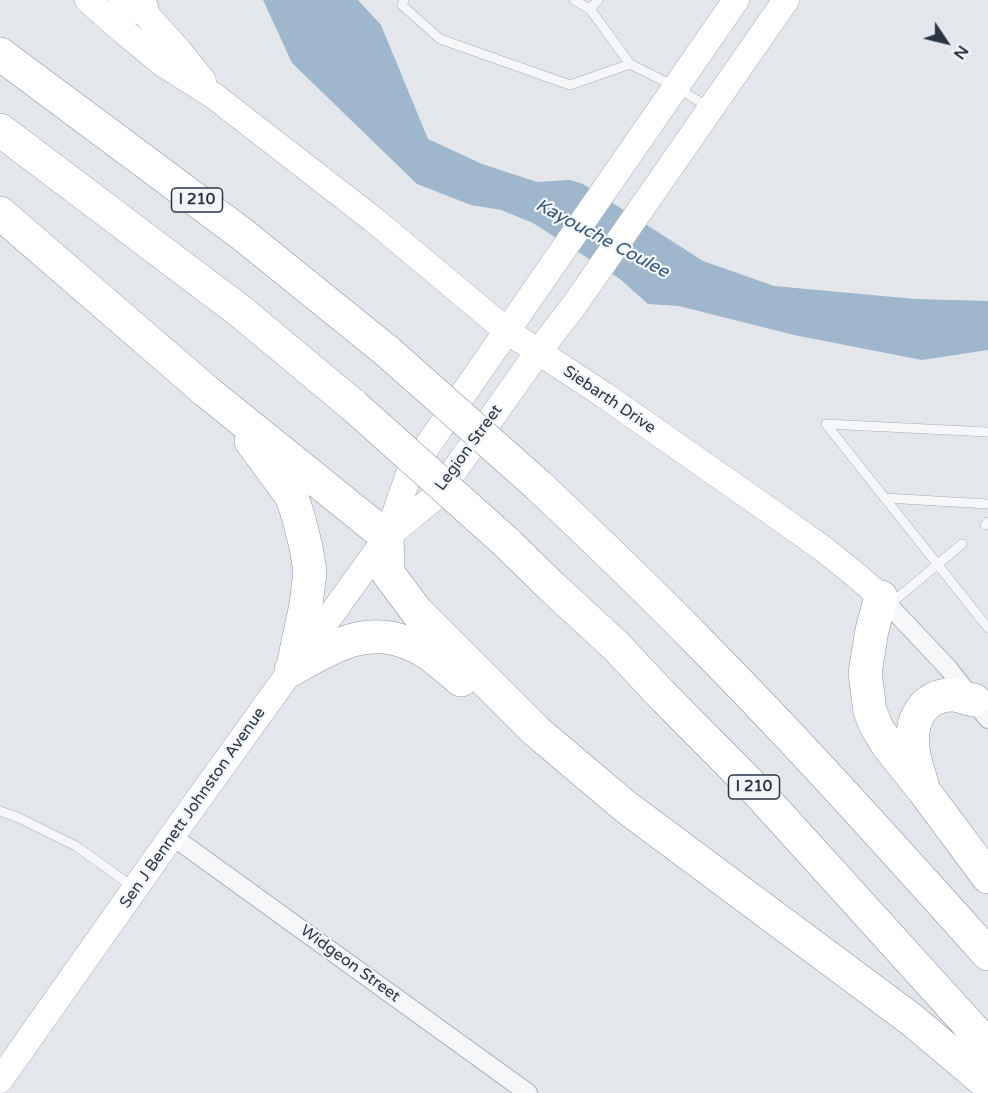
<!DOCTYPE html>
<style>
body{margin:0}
#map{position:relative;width:988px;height:1093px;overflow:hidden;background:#e3e7eb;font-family:"Varela Round",sans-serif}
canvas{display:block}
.north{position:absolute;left:916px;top:12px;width:60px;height:60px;-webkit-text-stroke:4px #f3f6f8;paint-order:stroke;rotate:125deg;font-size:16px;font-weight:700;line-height:24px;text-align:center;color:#2a3544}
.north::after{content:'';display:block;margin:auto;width:21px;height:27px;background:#2a3544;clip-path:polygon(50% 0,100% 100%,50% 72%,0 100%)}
</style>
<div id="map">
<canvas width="988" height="1093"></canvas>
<div class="north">N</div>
</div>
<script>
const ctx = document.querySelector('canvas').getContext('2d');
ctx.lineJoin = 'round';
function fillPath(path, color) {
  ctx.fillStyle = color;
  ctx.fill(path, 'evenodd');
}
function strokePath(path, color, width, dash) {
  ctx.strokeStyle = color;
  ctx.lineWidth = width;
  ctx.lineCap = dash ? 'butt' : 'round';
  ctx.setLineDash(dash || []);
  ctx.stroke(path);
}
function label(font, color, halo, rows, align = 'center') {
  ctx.font = font + ' "Varela Round",sans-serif';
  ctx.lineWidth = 4.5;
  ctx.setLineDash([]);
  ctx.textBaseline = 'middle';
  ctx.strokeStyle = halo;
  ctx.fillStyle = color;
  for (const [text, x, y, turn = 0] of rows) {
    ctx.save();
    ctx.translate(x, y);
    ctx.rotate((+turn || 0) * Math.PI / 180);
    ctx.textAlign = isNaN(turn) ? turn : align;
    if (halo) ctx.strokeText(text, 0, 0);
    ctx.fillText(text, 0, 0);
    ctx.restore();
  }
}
const water = new Path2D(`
 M263,0h95l23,25 47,114 54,25 55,18 33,-2 13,4 120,77 71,25 142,13 72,2v49l-66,10 -128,-25 -115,-29 -31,-2 -28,-25 -87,-56 -32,-13 -30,-5 -54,-21 -125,-121z`);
const lane = new Path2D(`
 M404,0l-2,5 38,34 130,46 60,-21
 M574,0l16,9 40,55 46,23 32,20
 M590,9l8,-9
 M988,432l-162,-8 162,204
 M885,498l103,6
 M985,525l3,-3
 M889,605l73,-61
 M0,811l19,7 57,28 57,41`);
const street = new Path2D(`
 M881,597l67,71 40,51
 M172,836l356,257`);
const secondary = new Path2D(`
 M88,0l34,30 40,33 52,33 160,124 133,111 97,64 183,128 39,28 31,25 24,21
 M133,0l46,51 24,30
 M387,537l23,-66 326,-471
 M0,1080l172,-244 215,-299 50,-42 101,-143 35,-45 213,-307`);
const highway = new Path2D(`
 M125,0l17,9
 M0,54l242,180 146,118
 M0,130l240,181 114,95
 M0,213l206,178 181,146 1,36 29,39 119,119 90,76 286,213 76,64
 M251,441l41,56 7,22 7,28 4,25 -4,33 -13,61
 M539,486c54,51 107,102 159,155 100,101 195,207 290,313
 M506,542l46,45 64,59 44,47 97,98 231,255
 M881,597l-9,33 -7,43 5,38 6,15 12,20 36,45 64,86
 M291,670c38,-21 72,-45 117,-27 20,7 37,24 53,37
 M922,784c-3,-12 -8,-24 -9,-36 -3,-27 9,-53 39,-53 7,0 15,4 22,5`);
const highwayBridge = new Path2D(`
 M388,352l151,134
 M354,406l152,136`);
const shields = [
 [197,200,51],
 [754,787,51]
];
const shieldNames = [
 ["I 210",197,200],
 ["I 210",754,787]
];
const streetNames = [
 ["Siebarth Drive",609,400,34],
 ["Legion Street",469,448,-54],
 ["Sen J Bennett Johnston Avenue",193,808,-55],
 ["Widgeon Street",350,964,36]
];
const waterNames = [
 ["Kayouche Coulee",602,239,28]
];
fillPath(water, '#9eb7cc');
strokePath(lane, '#a8aeb6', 10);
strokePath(street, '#a8aeb6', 20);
strokePath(secondary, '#a8aeb6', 27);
strokePath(highway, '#8a95a2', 34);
strokePath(lane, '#f6f7f9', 9);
strokePath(street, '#f6f7f9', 18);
strokePath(secondary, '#fff', 26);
strokePath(highway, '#fff', 33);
strokePath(highwayBridge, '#8a95a2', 34, []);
strokePath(highwayBridge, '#fff', 33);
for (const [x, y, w] of shields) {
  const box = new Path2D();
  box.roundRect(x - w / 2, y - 12, w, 24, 4.5);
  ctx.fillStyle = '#f3f6f8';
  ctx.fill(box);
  strokePath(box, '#2a3544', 1.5);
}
label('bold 15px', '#2a3544', null, shieldNames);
label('16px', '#2a3544', '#f3f6f8', streetNames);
label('italic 18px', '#335679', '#f3f6f8', waterNames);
</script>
